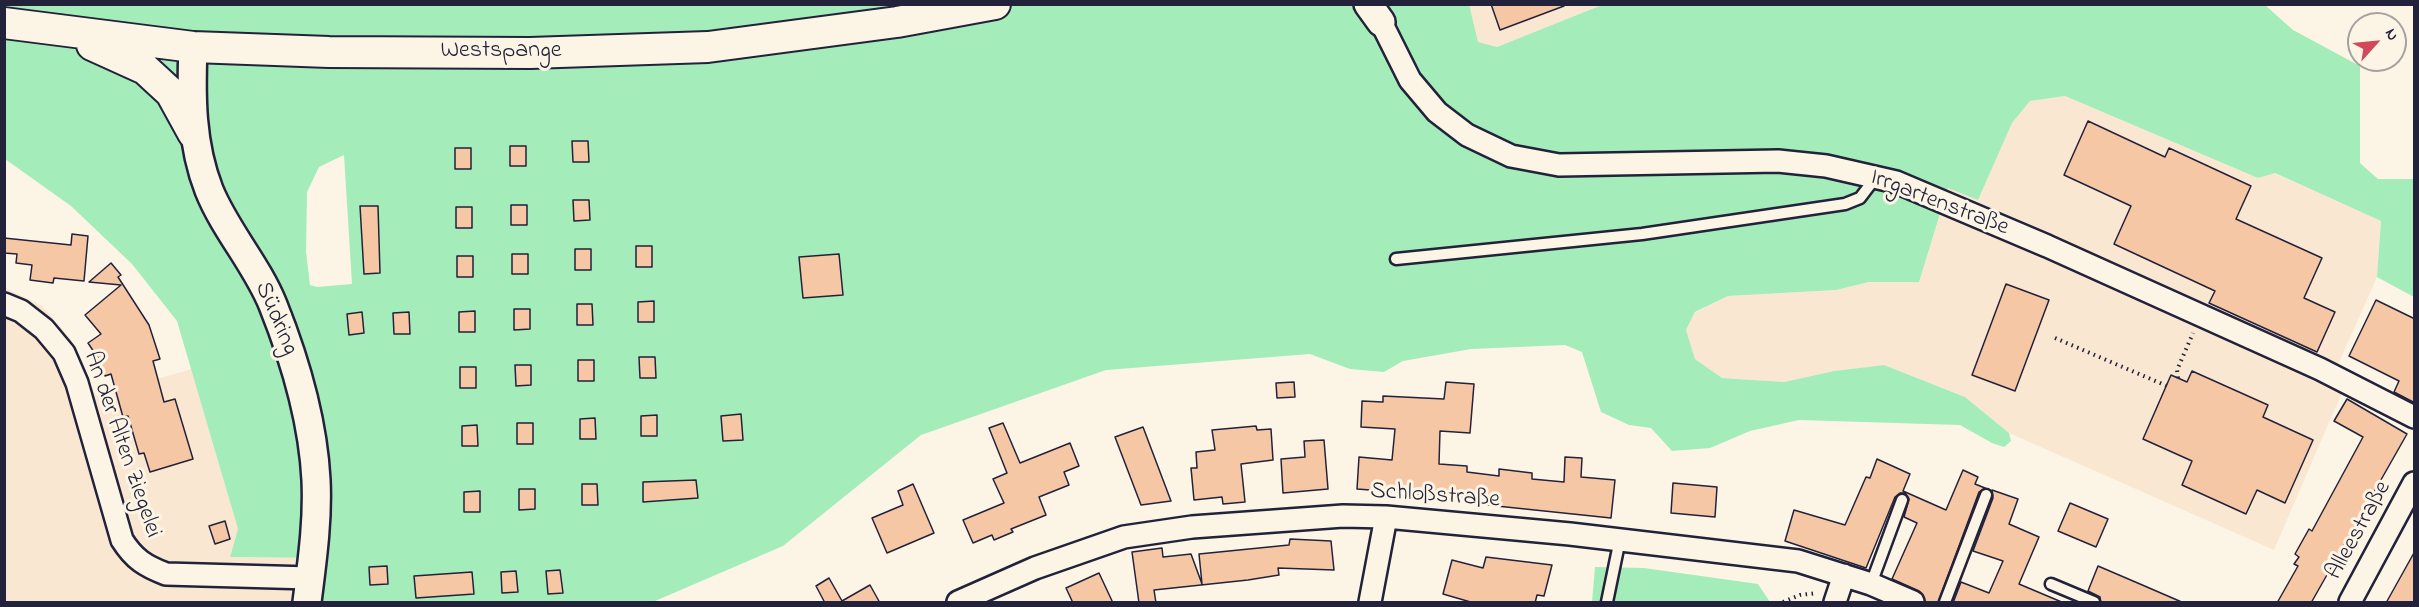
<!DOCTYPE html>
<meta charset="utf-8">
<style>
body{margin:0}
#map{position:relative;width:2419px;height:607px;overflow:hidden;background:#fcf5e5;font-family:"Indie Flower",sans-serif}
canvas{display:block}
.frame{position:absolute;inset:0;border:6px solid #22223b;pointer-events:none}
.north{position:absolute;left:2347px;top:12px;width:60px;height:60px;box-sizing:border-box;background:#fcf5e5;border:2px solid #a5a1a1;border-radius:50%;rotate:63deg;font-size:16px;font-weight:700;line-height:24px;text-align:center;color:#22223b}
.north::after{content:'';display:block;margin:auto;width:21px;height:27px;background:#d1495b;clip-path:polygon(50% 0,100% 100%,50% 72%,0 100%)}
</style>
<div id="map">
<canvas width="2419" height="607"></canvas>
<div class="frame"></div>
<div class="north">N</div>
</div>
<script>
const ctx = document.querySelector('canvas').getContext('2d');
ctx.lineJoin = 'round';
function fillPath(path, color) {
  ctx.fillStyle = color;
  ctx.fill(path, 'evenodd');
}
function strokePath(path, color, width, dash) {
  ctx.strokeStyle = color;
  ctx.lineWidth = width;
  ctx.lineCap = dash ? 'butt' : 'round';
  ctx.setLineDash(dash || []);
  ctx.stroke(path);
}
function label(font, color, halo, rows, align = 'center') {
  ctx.font = font + ' "Indie Flower",sans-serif';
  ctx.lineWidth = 6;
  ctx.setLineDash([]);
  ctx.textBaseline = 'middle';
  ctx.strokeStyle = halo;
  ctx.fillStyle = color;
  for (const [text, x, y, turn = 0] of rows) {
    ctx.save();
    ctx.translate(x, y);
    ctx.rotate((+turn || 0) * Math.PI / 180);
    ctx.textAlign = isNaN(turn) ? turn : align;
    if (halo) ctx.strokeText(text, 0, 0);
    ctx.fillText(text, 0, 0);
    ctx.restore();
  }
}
const built = new Path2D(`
 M1469,5h133l-105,42 -19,-5z
 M2065,96l193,82 16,-5 107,48 -4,56 -47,106 13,7 -69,160 -265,-117 -44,-36 -81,-32 -50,6 -50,11 -62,-4 -27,-19 -9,-29 9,-17 33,-17 108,-6 33,-8h50l30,-95 29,13 34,-77 18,-22z
 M4,287l38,19 29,33 25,57 96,-27 46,160 -8,28 95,1 -2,44h-318z`);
const green = new Path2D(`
 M1469,4l9,38 19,5 105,-42h663l28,25 67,36v97l18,16h36v118l-37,-20 4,-56 -106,-48 -17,5 -193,-82 -35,5 -18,22 -34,77 -30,-12 -29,94h-50l-33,8 -108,6 -33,16 -9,18 9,29 27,19 62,4 50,-11 50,-6 81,32 44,36 2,8 -7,6 -12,-4 -32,-18 -161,-5 -49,11 -40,17 -38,3 -21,-23 -22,-3 -28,-13 -19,-60 -17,-7 -94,4 -68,12 -19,11 -34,-3 -40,-15 -204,16 -185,65 -138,111 -128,55 -332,1 2,-44 -95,-1 8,-28 -61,-208 -45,-57 -61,-58 -66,-47v-154zM344,155l8,129 -35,3 -7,-2 -4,-33 1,-60 12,-25z
 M1595,567l49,1 114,16 12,18h-178z`);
const building = new Path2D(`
 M1491,4h73v2l-64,24z
 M2088,121l77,36 4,-9 82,38 -15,33 86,39 -18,40 31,14 -18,40 -108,-49 6,-12 -101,-47 17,-38 -67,-31z
 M572,141h16l1,21h-16z
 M510,146h16v20h-16z
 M455,148h16v21h-16z
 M573,200h16l1,20 -16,1z
 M511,205h16v20h-16z
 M360,206h18l2,67 -16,1z
 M456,207h16v21h-16z
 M72,234l16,2 -4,45 -30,-3 -1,5 -23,-3 2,-15 -16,-2 1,-9 -13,-1v-15l67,7z
 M636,246h16v21h-16z
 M575,249h16v21h-16z
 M512,254h16v20h-16z
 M839,254l4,41 -40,3 -4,-41z
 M457,256h16v21h-16z
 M111,263l10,12 -3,2 31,48 11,34 -7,2 11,41 11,-3 18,60 -43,13 -6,-19 -5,1 -11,-38 -5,1 -12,-43 -6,2 -7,-18 -10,-15 13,-9 -16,-19 36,-30 -32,-3z
 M2006,284l43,16 -34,91 -43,-16z
 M2376,300l39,19v84l-21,-11 5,-11 -50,-25z
 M654,301v21h-16v-20z
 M577,304h15l1,21h-16z
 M514,309h16v20l-16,1z
 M475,311v21h-16v-20z
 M362,312l2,21 -15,2 -2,-21z
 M409,312l1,22h-16l-1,-21z
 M639,357h16l1,21h-16z
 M578,360h16v21h-16z
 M515,365h16v20l-15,1z
 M460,367h16v21h-16z
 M2192,371l76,34 -5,12 50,23 -28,63 -28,-13 -11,24 -64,-29 10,-24 -49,-22 28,-64 16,7z
 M1294,382l1,15 -18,1 -1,-15z
 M1446,382l28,2 -4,49 -30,-2 -1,33 28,2v6l32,4v-7l33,4v6l32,3 1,-25 17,1 -1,19 34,3 -4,38 -124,-13 1,-6 -131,-10 2,-32 33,3 3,-31 -34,-2 1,-26 21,1v-6l61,3z
 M2347,399l60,35 -96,169h-34l21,-37 -4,-2 5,-7 -4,-3 14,-25 3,2 51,-94 -29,-16z
 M741,414l2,26 -20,1 -2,-25z
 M657,415v21h-16v-20z
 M595,418l1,21h-16v-20z
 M517,423h16v21h-16z
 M1003,423l17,40 50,-20 9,23 -15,6 5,13 -30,12 7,18 -35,14 2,3 -19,8 -2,-5 -19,8 -10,-23 41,-17 -11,-24 14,-6 -18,-45z
 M477,425l1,21h-16v-20z
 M1256,426l1,4 14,-1 2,31 -32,4 4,38 -22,2 -1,-7 -28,3 -3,-32h6l-1,-16 19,-2 -3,-20z
 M1143,427l28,74 -30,4 -26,-68z
 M1324,440l4,49 -45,4 -2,-34 24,-2 -1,-16z
 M1877,459l33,15 -7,17 43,19 17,-40 15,7 -3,7 10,4 -6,4 -41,111h-13l-2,-8 -4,-4 -27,-12 25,-56 -13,-6 5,-18 -4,-6h-5l-5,4 -29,71 -81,-27 9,-31 51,15 21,-48 4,1z
 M696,480l2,18 -55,4v-20z
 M1673,483l44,4 -2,30 -44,-4z
 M582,484h15l1,21h-16z
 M913,484l21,49 -47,20 -15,-35 31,-13 -5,-14z
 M519,489h16v20l-16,1z
 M1992,490l26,9 -9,25 30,13 -20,47 45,19h-111l8,-21 28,11 14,-32 -30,-10 20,-53z
 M480,491v21h-16v-20z
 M2070,503l38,16 -12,28 -38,-16z
 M225,521l5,18 -15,5 -6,-18z
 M1290,539l41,2 3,29 -56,-2 1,7 -31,5 -94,10 2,13h-17l-7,-51 30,-4 1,9 28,-3 11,30 -3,-30 90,-9z
 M2415,551v52h-29z
 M1486,557l66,8 -8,31 -7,-1 -2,8h-61l-31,-9 9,-34 31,8z
 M387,566l1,18 -18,1 -1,-18z
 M2098,566l42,18 44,19h-83l-1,-6 -12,-6z
 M560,570l3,23 -15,1 -2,-23z
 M516,571l2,21 -16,1 -1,-21z
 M472,572l2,22 -58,4 -2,-22z
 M1099,573l14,30h-40l-7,-15z
 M829,578l13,23 28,-16 10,18h-55l-9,-17z`);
const path = new Path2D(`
 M2055,338l112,48
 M2178,378l-1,-8 16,-37
 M1783,602l17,-7 17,-2`);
const service = new Path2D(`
 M1396,259l246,-25 203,-30 15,-6 16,-21
 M1871,584l31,-84
 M2051,584l43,18
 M1607,602l13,-63
 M1945,602l41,-107`);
const minor = new Path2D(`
 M1381,22l29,58 27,32 30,23 44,21 48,9 219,-4 48,5 70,16 151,64 273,123 94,48
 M4,304l17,7 23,18 20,24 13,30 45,157c12,19 23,26 44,34l144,4
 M958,602l77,-34 89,-31 68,-10 151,-11 43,1 184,17 228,27 73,23 42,18
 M1370,602l16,-85
 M1835,602l9,-27
 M2350,602l64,-119`);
const tertiary = new Path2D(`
 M1368,4l13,18
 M193,47c-2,49 -2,97 16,143 16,40 48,75 64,115 22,55 40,116 43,175 2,41 -4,82 -9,122`);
const secondary = new Path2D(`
 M4,23l189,24 136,5 201,1 178,-6 189,-25 98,-18
 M92,45l53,24 26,24 22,40`);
const streetNames = [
 ["Westspange",501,52],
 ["Irrgartenstraße",1939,204,21],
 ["Südring",275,319,67],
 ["An der Alten Ziegelei",121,445,71],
 ["Schloßstraße",1435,497,4],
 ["Alleestraße",2360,531,-61]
];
fillPath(built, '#fae7d2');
fillPath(green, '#a4ecb9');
fillPath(building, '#f6c7a5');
strokePath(building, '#22223b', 1.5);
strokePath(service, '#22223b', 15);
strokePath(minor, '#22223b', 26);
strokePath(tertiary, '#22223b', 32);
strokePath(secondary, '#22223b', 34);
strokePath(path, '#22223b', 4, [1.5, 4.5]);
strokePath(service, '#fcf5e5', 10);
strokePath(minor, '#fcf5e5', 21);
strokePath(tertiary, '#fcf5e5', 27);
strokePath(secondary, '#fcf5e5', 30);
label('24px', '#22223b', '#fcf5e5', streetNames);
</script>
